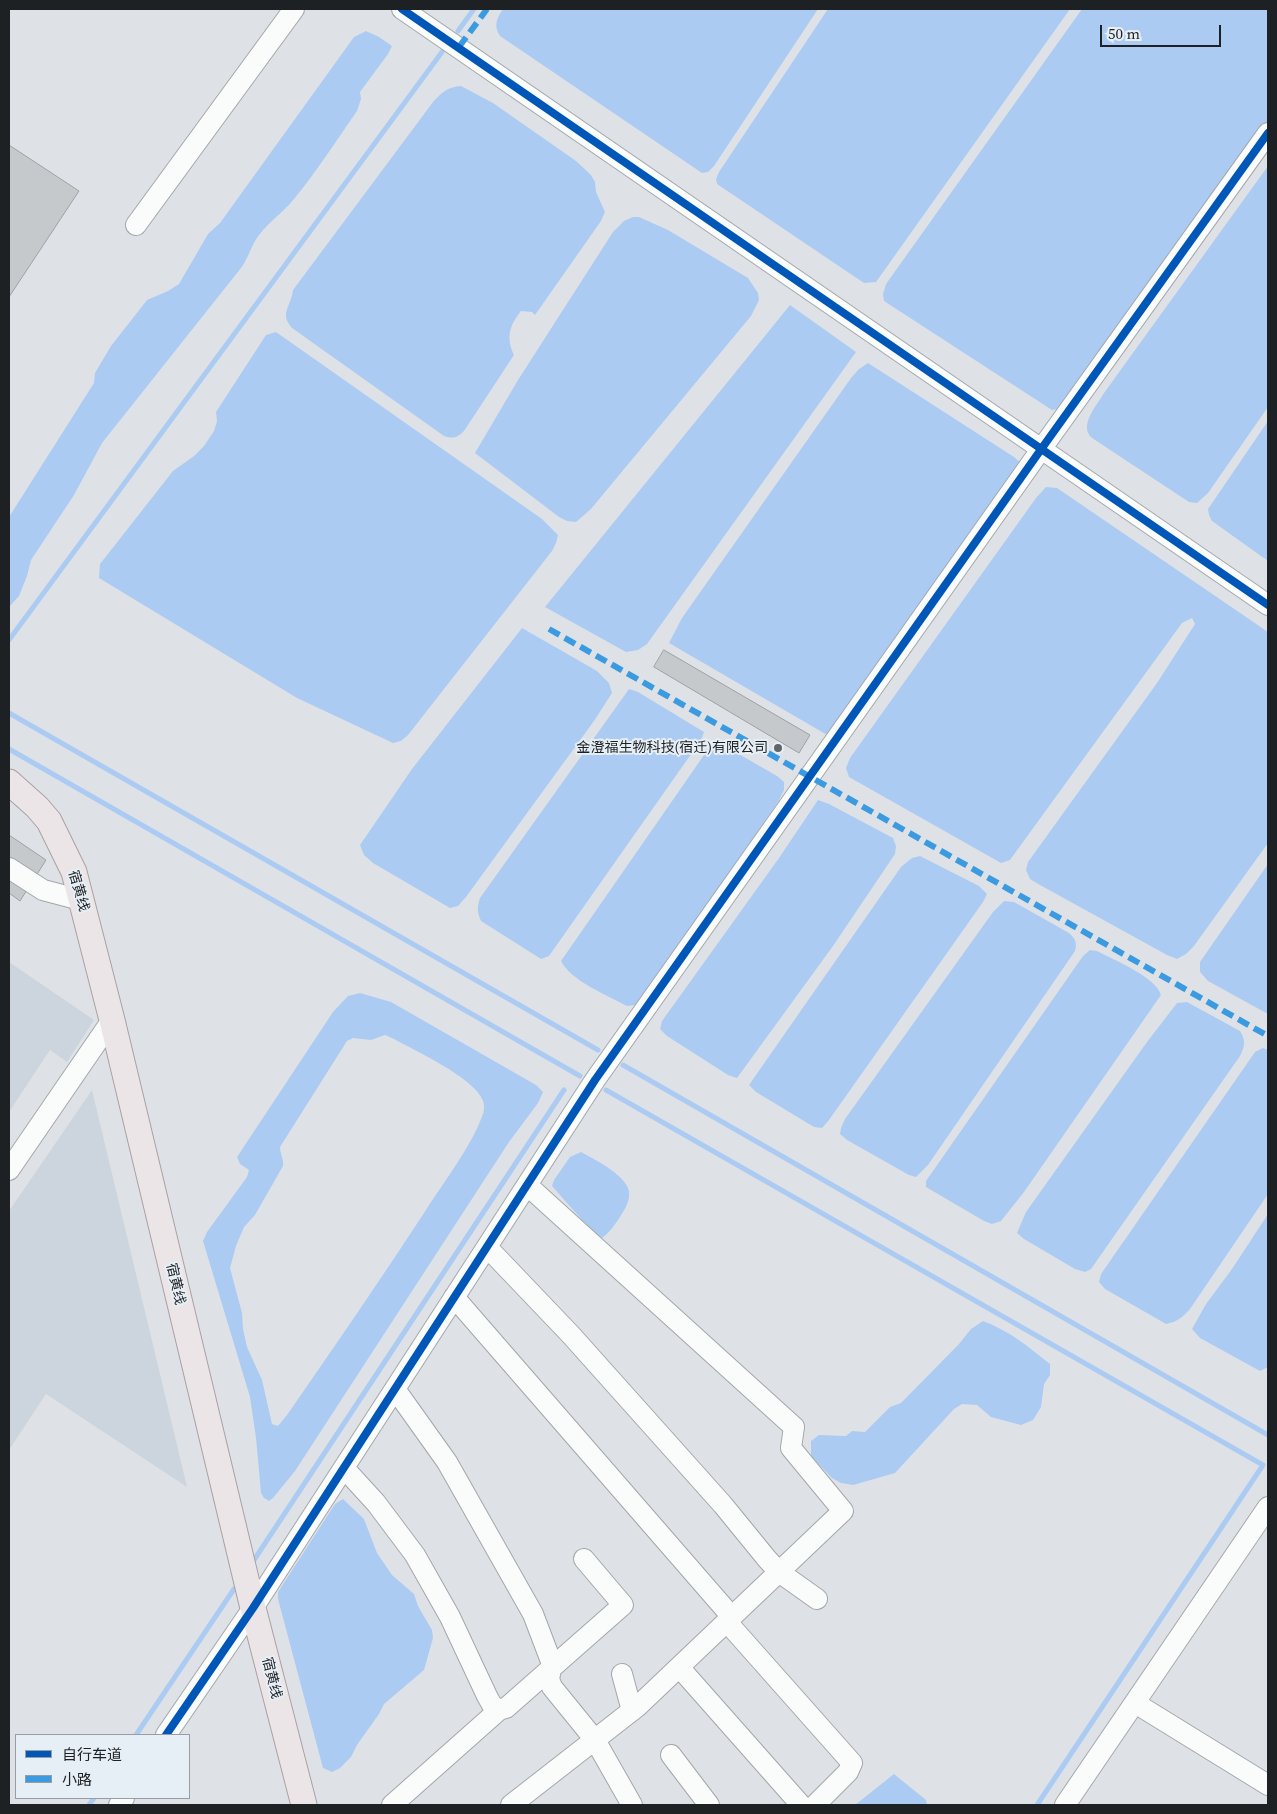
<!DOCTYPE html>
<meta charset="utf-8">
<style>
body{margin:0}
#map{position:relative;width:1277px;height:1814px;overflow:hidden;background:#dee2e6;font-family:"Source Serif 4","Noto Sans SC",serif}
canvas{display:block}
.frame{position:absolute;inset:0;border:10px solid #1e2123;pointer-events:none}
.legend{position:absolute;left:15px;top:1734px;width:175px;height:65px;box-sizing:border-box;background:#e7eff6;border:1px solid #979da2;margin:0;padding:6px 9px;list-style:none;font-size:15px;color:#1e2123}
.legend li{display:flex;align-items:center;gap:10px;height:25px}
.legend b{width:25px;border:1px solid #979da2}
.scale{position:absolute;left:1100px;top:25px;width:121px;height:22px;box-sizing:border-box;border:2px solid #1e2123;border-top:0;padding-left:6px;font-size:15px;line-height:18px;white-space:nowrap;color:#1e2123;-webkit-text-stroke:4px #e7eff6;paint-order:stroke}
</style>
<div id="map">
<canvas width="1277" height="1814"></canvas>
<div class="frame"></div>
<ul class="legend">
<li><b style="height:6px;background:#0057b8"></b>自行车道</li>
<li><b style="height:6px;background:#3c9be0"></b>小路</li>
</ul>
<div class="scale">50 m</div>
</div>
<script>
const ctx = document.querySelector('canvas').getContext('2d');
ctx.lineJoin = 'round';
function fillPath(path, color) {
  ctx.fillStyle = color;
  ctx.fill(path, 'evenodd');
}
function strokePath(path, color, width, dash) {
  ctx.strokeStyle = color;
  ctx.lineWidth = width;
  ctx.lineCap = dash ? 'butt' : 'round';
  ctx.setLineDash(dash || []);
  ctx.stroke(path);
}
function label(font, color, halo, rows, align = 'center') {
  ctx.font = font + ' "Source Serif 4","Noto Sans SC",serif';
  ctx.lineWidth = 4;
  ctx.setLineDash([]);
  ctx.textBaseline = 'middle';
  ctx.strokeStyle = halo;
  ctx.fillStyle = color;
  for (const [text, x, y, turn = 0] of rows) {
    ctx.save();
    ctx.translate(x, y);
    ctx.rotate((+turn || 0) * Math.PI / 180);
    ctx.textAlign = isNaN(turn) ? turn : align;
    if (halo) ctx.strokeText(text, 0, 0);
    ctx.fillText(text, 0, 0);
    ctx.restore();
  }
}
const built = new Path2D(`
 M9,962l85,58 -27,42 -17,-12 -41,62z
 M92,1090l95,397 -141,-93 -37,56v-239z`);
const water = new Path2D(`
 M503,9h315l-104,157 -6,6 -6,1 -202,-137c-7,-10 -3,-18 3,-27z
 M828,9h242l-194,273 -12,1 -147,-99 -1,-5 3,-7z
 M1082,9h186v113l-203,282 -6,5 -7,1 -168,-109 -1,-7 3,-10z
 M366,31l13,6 13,9 -4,8 -28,38 1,7 -4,12c-21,30 -40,60 -63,88 -12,15 -29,25 -39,42 -5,9 -8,19 -14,27l-139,175 -28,52 -43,65 -4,16 -8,20 -10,11v-90l85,-134 1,-10 16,-27 36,-46 21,-9 11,-7 29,-50 12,-11 134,-186z
 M461,86l32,17 83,58 15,14 4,7 1,10 9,20 -4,9 -66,94 -3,-3 -11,-1c-12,15 -15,27 -7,44l-50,76c-7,7 -11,8 -20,5l-152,-108c-13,-15 -1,-21 1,-38l140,-188c9,-10 15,-15 28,-16z
 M1268,166v241l-60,86 -11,10 -8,-1 -97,-64c-14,-12 5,-33 12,-45z
 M633,217h6l29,13 80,48 10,15 1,7 -8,16 -160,193 -15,13 -9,-1 -8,-4 -84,-64 43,-73 95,-148 11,-11z
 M790,305l66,47 -209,292 -9,6 -12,2 -81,-45z
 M276,332l266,187 16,16 -2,8 -4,8 -144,184 -7,6 -8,2 -96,-45 -198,-120 1,-14 73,-93 21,-15 10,-10 10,-15 3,-10 -1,-9 50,-77z
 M868,363l146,94 7,6 -192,273 -160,-93 13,-25 169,-240 8,-9z
 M1268,421v140l-56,-40 -3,-6 -1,-6z
 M1046,487l11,1 211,144v211l-74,103 -8,8 -9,5 -10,-4 -127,-70 -10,-6 -4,-9 2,-8 129,-179 38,-59 -3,-6 -10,5 -172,237 -9,3 -152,-86 -3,-9 4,-10 186,-260z
 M522,628l75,43 12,12 3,10 -18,28 -128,176 -8,9 -8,2 -77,-45 -9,-8 -4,-10 52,-76z
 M629,689l9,3 66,40 -3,8 -152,216 -8,3 -60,-38c-4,-9 -4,-14 -1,-23z
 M718,742l59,34 7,6v8l-6,12 -135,196 -8,7 -8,1c-20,-11 -56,-25 -66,-45l143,-206z
 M818,800l11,4 64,34 3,8 -1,8 -62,92 -96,132 -9,-3 -61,-39 -7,-7 2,-8 117,-163z
 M920,856l59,30 8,8 -4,8 -154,218 -7,8 -8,-1 -58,-35 -7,-7 152,-218 11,-9z
 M1268,864v150l-60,-33 -8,-9v-10z
 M1004,901l10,1 55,31c7,6 8,10 6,18l-147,214 -12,12 -7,-2 -62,-35 -7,-6 1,-6 4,-9 148,-207z
 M1090,950l7,1c17,9 59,26 64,44l-137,197 -23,29 -9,3 -8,-3 -58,-34v-6l157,-225z
 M360,993l31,9 145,83 7,7 -5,11 -29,39 -214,329 -22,27 -4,3 -5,-3 -3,-5 -5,-55 -6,-41 -47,-156 4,-9 40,-55 2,-7 -9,-6 -3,-7 96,-145 15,-16zM385,1035l9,4c22,12 82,40 89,62 2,6 1,12 -2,18 -11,29 -38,64 -55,91 -45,69 -92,137 -139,205l-9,11 -6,-2 -10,-44 -15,-33 -4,-18 -1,-16 -12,-45 6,-22 8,-19 11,-12 28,-49c1,-7 -3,-12 -3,-19l67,-106 6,-3 18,2z
 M1187,1002l53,29c6,10 5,15 0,25l-149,213 -6,3 -10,-3 -51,-30 -7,-6 9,-21 121,-170 30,-39z
 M1263,1048l5,2v144l-78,115c-7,8 -13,13 -24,15l-61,-35 -6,-7 2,-8 154,-222z
 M581,1152c13,7 41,21 47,36 4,10 -3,21 -8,29 -6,9 -10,15 -18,21l-12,-9 -38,-43 2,-6 16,-23z
 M1268,1214v153l-8,4 -60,-33 -8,-9 14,-25 26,-35z
 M983,1321c25,9 46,26 67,43v11l-6,9 -3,23 -8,13 -12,5 -30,-8 -14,-12 -15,-1 -8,5 -59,64 -42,12 -12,-2 -9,-5 -21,-22v-15l8,-6 27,1 6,-5 13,1 25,-25 11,-4 58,-59 12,-15z
 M343,1499l21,20 13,34 15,22 22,19 4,12 14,24 1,8 -9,32 -40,34 -5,10 -22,31 -6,12 -11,11 -8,4 -9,-4 -45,-169v-7l57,-88z
 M894,1774l32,26 1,5h-72z`);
const stream = new Path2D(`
 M458,31l16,-22
 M9,640l433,-588
 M9,713l589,337
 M9,749l571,327
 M623,1065l645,370
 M606,1090l657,375 -226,340
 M254,1560l310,-470
 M136,1735l98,-146
 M89,1805l5,-7`);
const building = new Path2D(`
 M9,145l70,46 -70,106z
 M664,650l146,85 -11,18 -145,-86z
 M9,835l37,25 -26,41 -11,-8z`);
const minor = new Path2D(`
 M402,9l866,596
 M136,225l158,-216
 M9,868l34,22 38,10
 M9,1170l103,-150
 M487,1247l84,88 152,170 44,54 12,13 38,27
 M454,1297l278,320
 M395,1389l52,73 86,152 19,50 -3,15 3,8 43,53 37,65
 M344,1468l32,35 39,52 35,62 37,79 5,9 7,5 7,-2 117,-103 -39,-46
 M727,1622l125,141 -4,9 -33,33
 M679,1667l122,138
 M622,1674l10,37
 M1135,1703l133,82
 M166,1735l87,-127 342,-528 447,-632 226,-315
 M671,1755l38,50
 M119,1805l5,-7
 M392,1805l107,-95
 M511,1805l127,-99 205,-195 -52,-63 3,-21 -267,-242
 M1065,1805l203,-298`);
const major = new Path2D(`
 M9,782l28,25 12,14 25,51 38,148 141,588 51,197`);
const quiet = new Path2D(`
 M459,47l28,-38
 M549,629l719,407`);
const cycleway = new Path2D(`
 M402,9l866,596
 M166,1735l87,-127 342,-528 447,-632 226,-315`);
const markers = [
 [778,748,5,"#616567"]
];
const poiNames = [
 ["金澄福生物科技(宿迁)有限公司",768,748]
];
const streetNames = [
 ["宿黄线",78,891,74],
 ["宿黄线",175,1284,77],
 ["宿黄线",271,1678,76]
];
fillPath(built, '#ccd5dd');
fillPath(water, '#accbf3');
strokePath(stream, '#accbf3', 5);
fillPath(building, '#c6c9cc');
strokePath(building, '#9ea1a4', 1);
strokePath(minor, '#a3a7aa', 22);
strokePath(major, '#aaa0a5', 27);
strokePath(minor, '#fafbfb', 20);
strokePath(major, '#ebe5e7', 25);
strokePath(quiet, '#3c9be0', 6, [12, 6]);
strokePath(cycleway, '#0057b8', 8);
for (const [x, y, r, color] of markers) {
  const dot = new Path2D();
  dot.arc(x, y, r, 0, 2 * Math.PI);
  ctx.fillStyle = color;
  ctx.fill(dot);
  strokePath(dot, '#e7eff6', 2);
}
label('14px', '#1e2123', '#e7eff6', poiNames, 'right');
label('14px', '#1e2123', '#e7eff6', streetNames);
</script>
